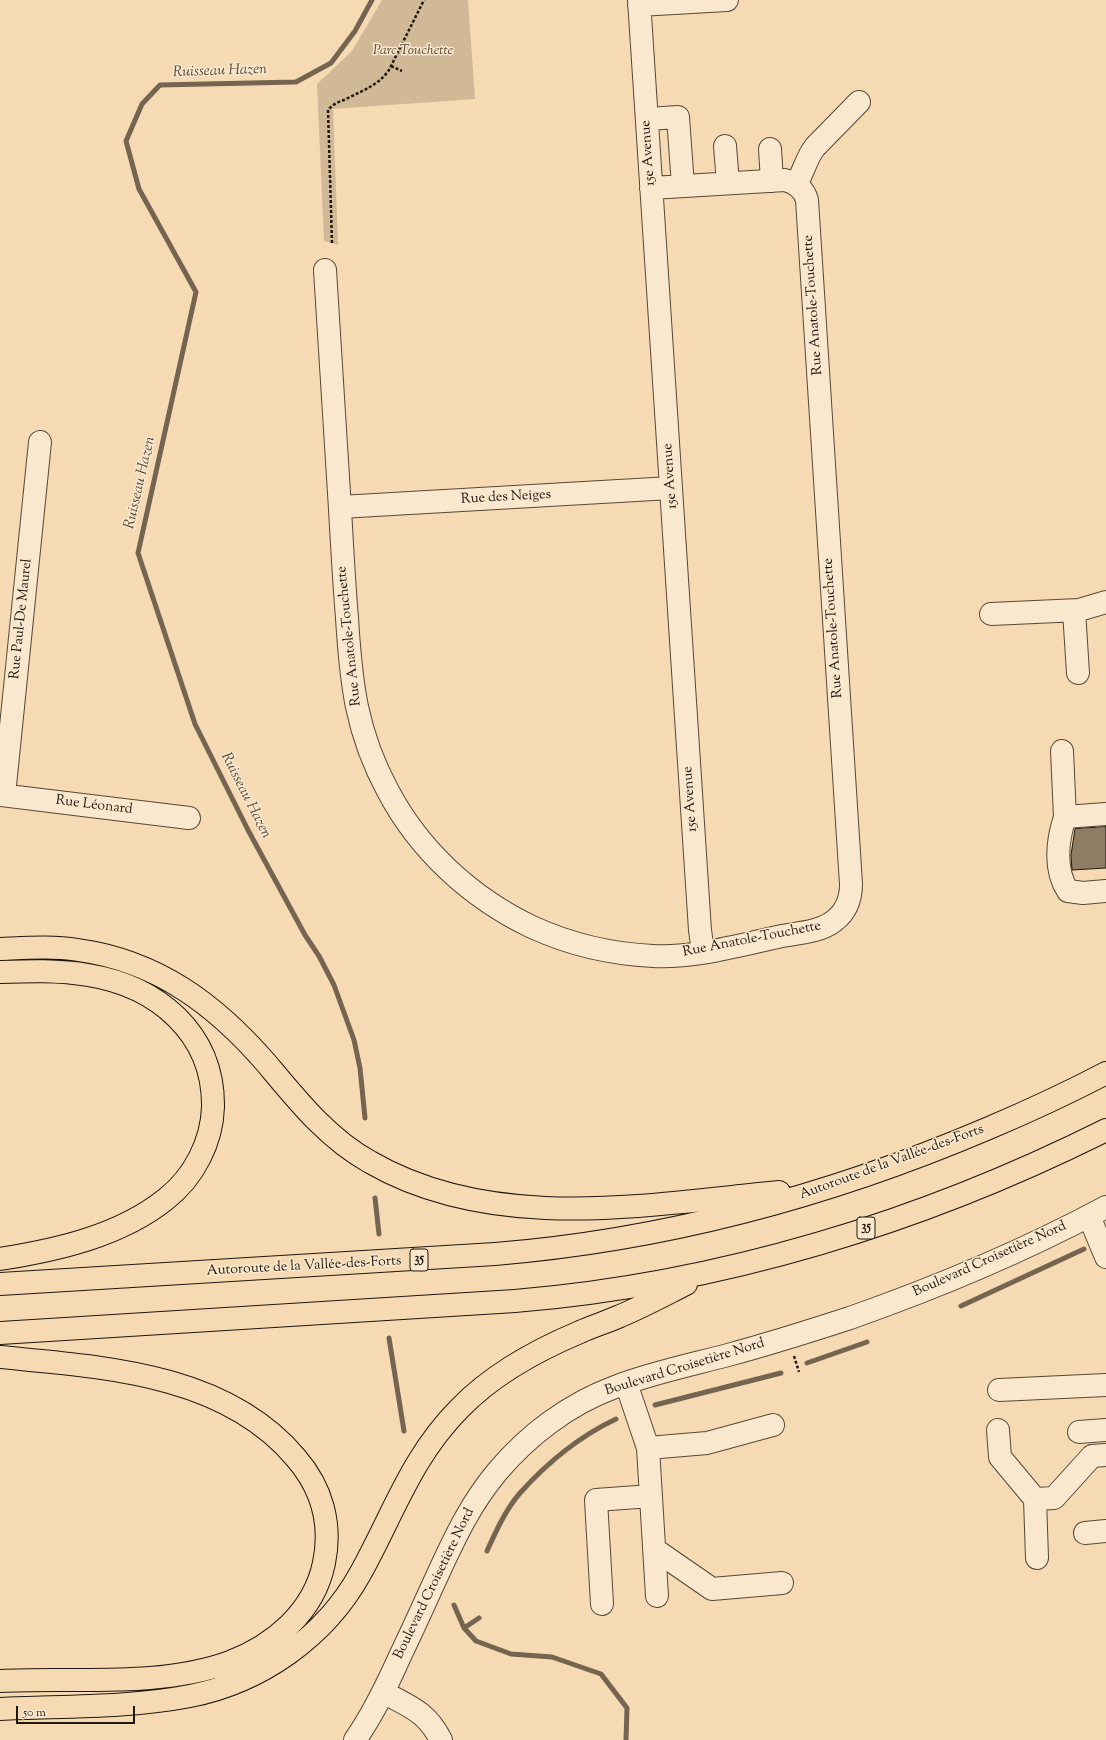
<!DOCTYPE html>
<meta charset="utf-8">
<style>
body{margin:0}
#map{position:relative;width:1106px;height:1740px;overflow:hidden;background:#f6dab4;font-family:"Sorts Mill Goudy",serif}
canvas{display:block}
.scale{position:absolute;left:16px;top:1706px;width:119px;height:18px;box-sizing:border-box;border:2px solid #1f170e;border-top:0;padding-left:5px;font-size:12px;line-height:14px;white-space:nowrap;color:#1f170e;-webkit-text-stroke:3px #f9e7ce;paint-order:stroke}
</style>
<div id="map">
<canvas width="1106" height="1740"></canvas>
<div class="scale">50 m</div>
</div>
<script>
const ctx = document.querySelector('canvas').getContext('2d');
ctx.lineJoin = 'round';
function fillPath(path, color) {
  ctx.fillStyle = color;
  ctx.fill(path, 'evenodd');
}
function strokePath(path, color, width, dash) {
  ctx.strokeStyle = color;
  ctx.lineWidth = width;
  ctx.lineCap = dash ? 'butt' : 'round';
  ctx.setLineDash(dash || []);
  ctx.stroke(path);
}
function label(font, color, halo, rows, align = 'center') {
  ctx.font = font + ' "Sorts Mill Goudy",serif';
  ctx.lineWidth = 3;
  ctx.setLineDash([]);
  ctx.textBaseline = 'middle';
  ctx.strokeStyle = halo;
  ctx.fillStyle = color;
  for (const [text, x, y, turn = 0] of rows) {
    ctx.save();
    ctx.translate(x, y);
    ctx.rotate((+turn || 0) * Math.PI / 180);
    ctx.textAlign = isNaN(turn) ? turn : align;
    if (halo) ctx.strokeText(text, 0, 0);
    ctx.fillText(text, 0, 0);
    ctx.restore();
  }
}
const green = new Path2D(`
 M382,0h86l7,99 -142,10 5,136 -14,-4 -7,-157 35,-33z`);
const stream = new Path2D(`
 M365,1118l-5,-50 -6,-28 -20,-55 -15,-29 -14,-21 -57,-105 -53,-106 -57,-171 58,-261 -57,-103 -13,-48 16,-37 18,-19 136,-3 35,-19 24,-32 17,-31
 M375,1198l4,36
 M961,1306l123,-57
 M389,1338l15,93
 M807,1363l60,-21
 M655,1405l126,-32
 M487,1551c9,-20 19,-42 33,-58 27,-30 60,-57 96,-74
 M454,1605l10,23 12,13 35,13 41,3 49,17 26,34 -1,32
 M464,1628l15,-10`);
const building = new Path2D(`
 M1106,827v41l-34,2 -1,-15 4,-26z`);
const path = new Path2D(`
 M391,66l11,5
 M332,243l-4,-133c4,-5 10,-8 16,-10 17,-9 34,-14 45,-30l35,-70
 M794,1356l5,16`);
const minor = new Path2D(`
 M639,0l61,930 3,22
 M639,5l88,-5
 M647,119l31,-2 5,69
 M725,146l3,37
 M770,149l2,32
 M796,184c8,-12 10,-26 19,-37l44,-45
 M325,270c5,80 10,160 15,239 2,36 4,73 7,109 4,65 9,114 41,173 31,59 83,107 144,136 37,17 80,27 121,29 43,2 87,-11 129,-20 16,-3 38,-4 52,-15 12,-9 17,-22 17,-37l-44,-684c-3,-11 -11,-17 -22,-20l-134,8
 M340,507l331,-19
 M1074,611l4,62
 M991,614l88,-4 27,-8
 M1062,751l3,66
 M0,795l189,23
 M4,795l36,-353
 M1106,814l-41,3c-8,24 -11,53 3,74l15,2 23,-2
 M1089,1216l17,41
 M626,1383l22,65 59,-5 66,-18
 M999,1390l107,-5
 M998,1430l2,27 35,42 19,-1 38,-42 14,-1
 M1079,1432l27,-2
 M648,1448l9,148
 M1035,1499l2,59
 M1085,1533l21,-2
 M654,1549l58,40 70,-6
 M602,1604l-6,-104 55,-4
 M383,1692c27,15 43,19 58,48
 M355,1740c19,-27 33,-57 46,-86 13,-27 25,-54 37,-80 17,-37 33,-71 59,-102 31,-37 72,-68 118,-85 36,-14 75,-22 113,-32 41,-11 82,-24 122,-37 88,-31 174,-67 256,-111`);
const highway = new Path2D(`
 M0,949c26,-1 52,-3 78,1 80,11 138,55 189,114 30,36 61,75 103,98 123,71 275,43 409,30
 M0,972c29,-1 59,-2 88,3 69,11 126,58 125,132 -1,35 -19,70 -47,92 -46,37 -109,51 -166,60
 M0,1284l495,-30c171,-14 337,-59 494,-126 40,-17 79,-35 117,-55
 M0,1333l515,-32c206,-17 407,-79 591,-171
 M0,1357c102,10 225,16 296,101 26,30 36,66 28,105 -10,49 -50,82 -94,99 -72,26 -155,15 -230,19
 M0,1709c63,-3 128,-1 190,-13 71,-14 135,-59 170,-122 33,-59 51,-117 100,-166 33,-34 77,-58 120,-76 13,-6 27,-10 40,-16 22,-9 44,-21 66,-32`);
const shields = [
 [866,1228,18],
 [419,1260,18]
];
const shieldNames = [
 ["35",866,1228],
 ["35",419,1260]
];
const parkNames = [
 ["Parc Touchette",413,52]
];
const streetNames = [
 ["15e Avenue",649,153,-94],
 ["Rue Anatole-Touchette",814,305,-94],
 ["15e Avenue",671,476,-94],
 ["Rue des Neiges",506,498,-3],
 ["Rue Paul-De Maurel",22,619,-84],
 ["Rue Anatole-Touchette",834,628,-94],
 ["Rue Anatole-Touchette",350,636,-96],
 ["15e Avenue",691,799,-94],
 ["Rue Léonard",94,806,7],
 ["Rue Anatole-Touchette",752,940,-11],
 ["Autoroute de la Vallée-des-Forts",892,1163,-20],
 ["Boulevard Croisetière Nord",990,1260,-24],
 ["Autoroute de la Vallée-des-Forts",304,1267,-3],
 ["Boulevard Croisetière Nord",685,1368,-17],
 ["Boulevard Croisetière Nord",435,1584,-64]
];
const waterNames = [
 ["Ruisseau Hazen",220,72,-2],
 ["Ruisseau Hazen",141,483,-77],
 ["Ruisseau Hazen",245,796,63]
];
fillPath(green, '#d1b998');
strokePath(stream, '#746450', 5);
fillPath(building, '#8f7c64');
strokePath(building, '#1f170e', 1);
strokePath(minor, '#554838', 24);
strokePath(highway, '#1f170e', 24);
strokePath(path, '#1f170e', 2.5, [3, 2]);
strokePath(minor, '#f9e7ce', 22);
strokePath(highway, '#f6dab4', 22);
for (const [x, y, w] of shields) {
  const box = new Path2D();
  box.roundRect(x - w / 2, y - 11, w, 22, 3);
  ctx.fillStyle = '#f9e7ce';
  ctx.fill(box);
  strokePath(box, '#1f170e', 1);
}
label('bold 13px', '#1f170e', null, shieldNames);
label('italic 14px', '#544837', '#f9e7ce', parkNames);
label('14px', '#1f170e', '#f9e7ce', streetNames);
label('italic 15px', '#584b3a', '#f9e7ce', waterNames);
</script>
